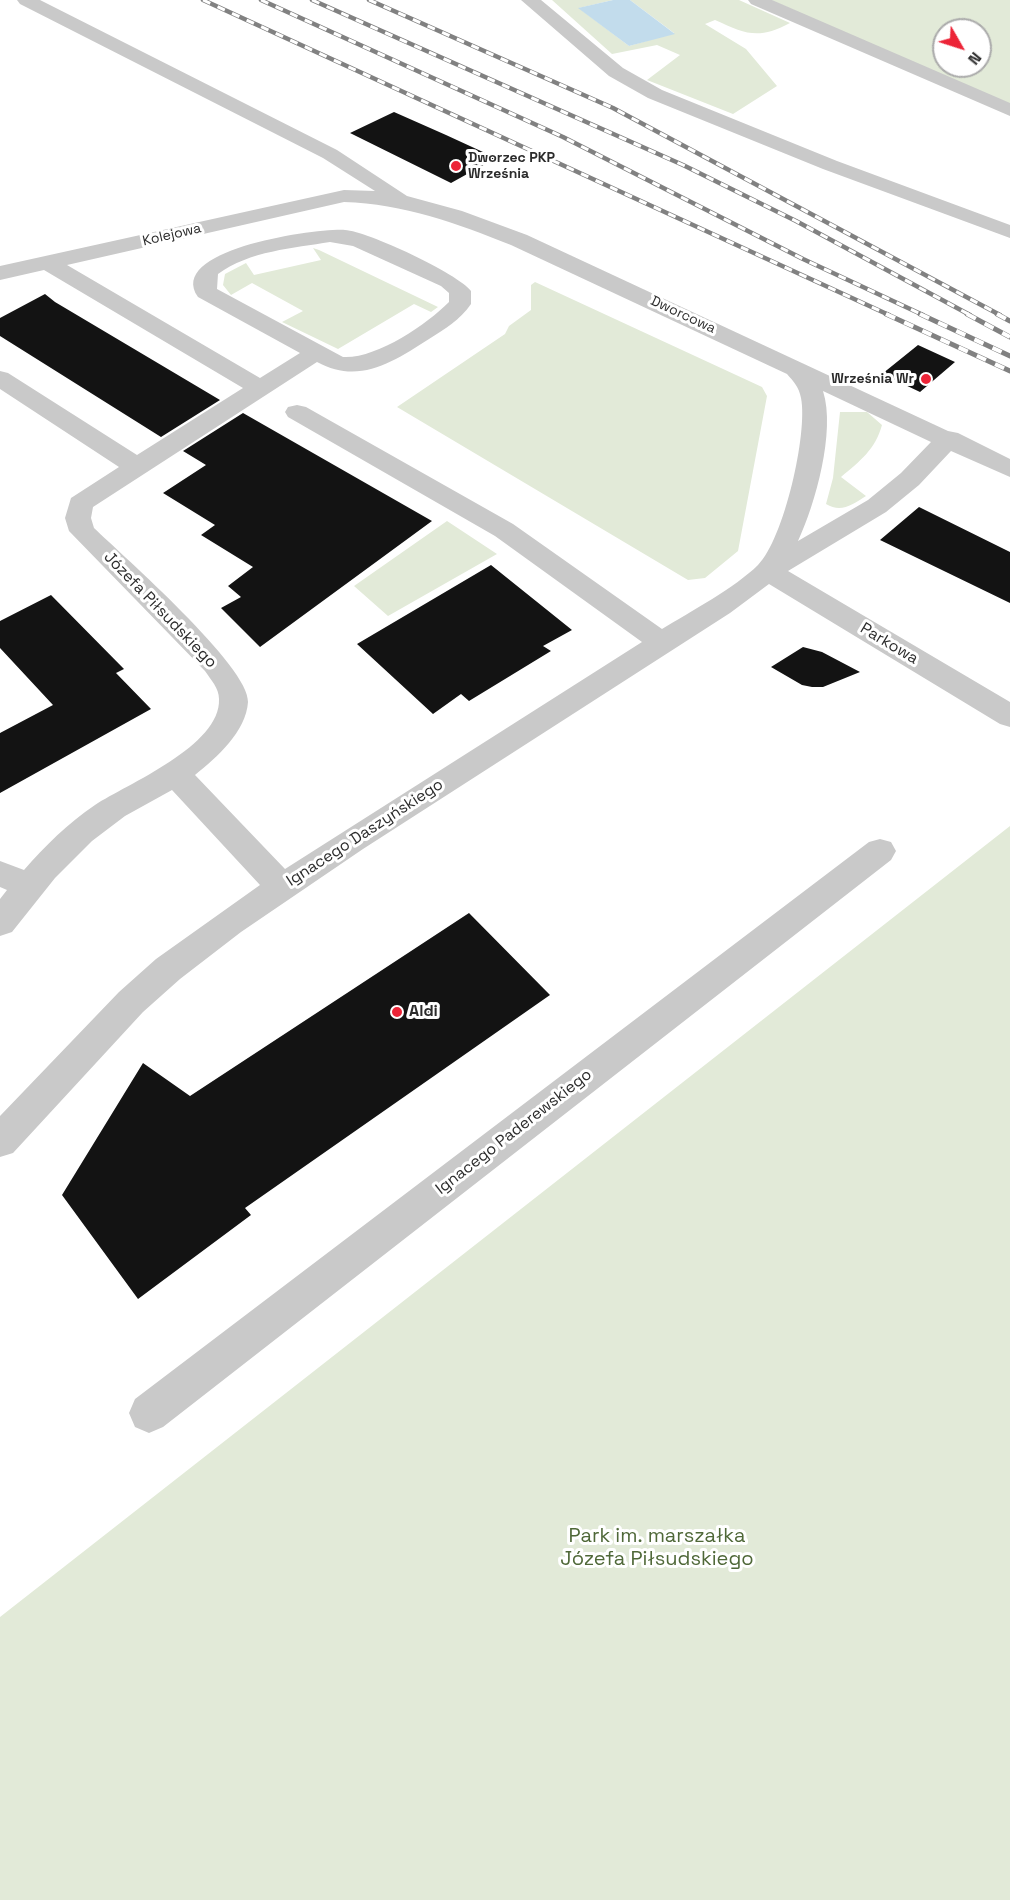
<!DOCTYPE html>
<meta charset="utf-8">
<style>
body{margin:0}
#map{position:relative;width:1010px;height:1900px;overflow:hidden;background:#fff;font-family:"Space Grotesk",sans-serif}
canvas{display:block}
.north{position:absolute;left:932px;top:18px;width:60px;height:60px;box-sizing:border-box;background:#fff;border:2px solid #ababab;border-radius:50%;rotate:129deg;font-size:16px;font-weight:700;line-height:24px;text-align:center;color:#2c2c2c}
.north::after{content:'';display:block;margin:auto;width:21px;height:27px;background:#ec2437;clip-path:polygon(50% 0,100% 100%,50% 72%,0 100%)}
</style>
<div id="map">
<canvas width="1010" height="1900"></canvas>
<div class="north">N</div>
</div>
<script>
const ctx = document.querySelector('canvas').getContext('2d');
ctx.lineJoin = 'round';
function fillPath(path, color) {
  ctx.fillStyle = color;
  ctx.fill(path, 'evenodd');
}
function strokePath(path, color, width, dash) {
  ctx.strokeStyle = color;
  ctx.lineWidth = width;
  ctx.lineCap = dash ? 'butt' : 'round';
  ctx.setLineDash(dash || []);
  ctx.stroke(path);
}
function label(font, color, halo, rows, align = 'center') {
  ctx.font = font + ' "Space Grotesk",sans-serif';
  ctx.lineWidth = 6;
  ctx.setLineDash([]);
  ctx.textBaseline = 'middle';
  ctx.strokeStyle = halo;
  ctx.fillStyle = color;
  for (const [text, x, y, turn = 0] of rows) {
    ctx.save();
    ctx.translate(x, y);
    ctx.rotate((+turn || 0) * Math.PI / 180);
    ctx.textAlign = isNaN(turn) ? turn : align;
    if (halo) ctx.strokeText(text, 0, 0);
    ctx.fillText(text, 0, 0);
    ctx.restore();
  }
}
const green = new Path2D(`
 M552,0h61l-34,8 50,38 45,-13 -44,-33h109l51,23c-32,17 -44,11 -75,-3l-10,4 41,25 31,37 -44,28 -86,-34 33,-25 -23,-10 -45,9z
 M771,0h239v105zM944,30h36v36h-36z
 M313,248l6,2 119,57 -7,5 -17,-8 -76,45 -56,-27 21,-11 -51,-28 -21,12 -8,-10 2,-11 21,-11 8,12 67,-15z
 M535,282l227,105 5,9 -29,155 -33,27 -17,2 -291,-173 108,-73 4,-8 22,-16v-25z
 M840,412h27l15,13c-7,25 -22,36 -41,52l25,19c-14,9 -25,17 -40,8l7,-26z
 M447,521l50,33 -109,62 -34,-30z
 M1010,826v1074h-1010v-283z`);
const water = new Path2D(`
 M613,0h17l45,34 -46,12 -51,-38z`);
const building = new Path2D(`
 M394,112l52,23 50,23 -45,25 -101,-50z
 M45,294l10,8 165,98 -59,37 -161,-101v-18z
 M918,345l37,17 -35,30 -38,-18z
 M243,413l189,108 -172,126 -39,-39 20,-11 -13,-11 25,-19 -52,-32 14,-10 -52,-32 43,-28 -23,-14z
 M919,507l91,45v51l-130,-63z
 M491,565l81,65 -29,16 8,5 -82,50 -8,-7 -28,20 -76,-70z
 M51,595l73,74 -8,4 35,36 -151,84v-60l53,-28 -53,-57v-27z
 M803,647l19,5 38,20 -37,15h-11l-10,-2 -31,-18z
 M469,913l81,82 -305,213 6,7 -113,84 -76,-104 81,-132 47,33z`);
const minor = new Path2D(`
 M17,0h23l297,150 70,46 55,15 65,24 421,196 10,2 52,26v18l-59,-26 -32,34 -33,27 -98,59 222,131v25l-10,-3 -231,-140 -39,29 -367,236 -122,83 -61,47 -37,33 -130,141 -13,4v-41l119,-124 37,-33 104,-74 -88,-95 -47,26 -33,25 -37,37 -43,54 -12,4v-37l7,-9 -7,-3v-26l24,9c21,-24 44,-47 71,-65 32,-21 126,-59 124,-106 0,-11 -8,-19 -14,-28l-136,-140 -4,-13 6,-20 48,-31 -119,-78v-18l8,2 129,82 106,-67 -199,-118 -44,10v-14l344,-76 31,1 -52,-33 -303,-154zM344,202c60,2 112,21 167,43l276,129c7,8 12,13 14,24 7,35 -17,141 -43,167 -22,22 -68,47 -96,64l-149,-105 -207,-117 -9,-2 -9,2 -3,5 3,5 207,119 147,106 -357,227 -90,-94c22,-18 51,-43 53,-73 2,-35 -125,-146 -154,-174l-3,-10 2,-11 224,-145c42,23 76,0 112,-23 16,-10 31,-19 42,-35v-13c-12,-17 -104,-60 -126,-61 -27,-2 -180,19 -147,67l102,56 -40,25 -193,-113zM330,242l23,4 88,40 8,7v9c-23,23 -73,57 -106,55l-126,-68 1,-15c31,-23 76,-26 112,-32zM823,391l108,51 -30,31 -33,27 -70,41c17,-36 38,-110 25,-150z
 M521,0h20l82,68 39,22 175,71 173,64v13l-187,-69 -175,-71 -39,-22z
 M748,0h24l238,103v13l-259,-112z
 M880,839l11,3 5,9 -5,9 -728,567 -14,6 -14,-6 -6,-14 6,-14 734,-557z`);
const railFar1 = new Path2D(`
 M203,0l686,315
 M261,0l302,137 240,122 120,56
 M312,0l371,165 113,56 174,94
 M369,0l244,108 387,207`);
const rail = new Path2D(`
 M886,314l124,57
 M920,314l90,42
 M967,314l43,23
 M997,314l13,7`);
const markers = [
 [456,166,6,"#ec2437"],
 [926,379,6,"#ec2437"],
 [397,1012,6,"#ec2437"]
];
const farPoinames = [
 ["Dworzec PKP",468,158],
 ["Września",468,174],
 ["Września Wr",914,379,"right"]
];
const farStreetnames = [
 ["Kolejowa",172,235,-13],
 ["Dworcowa",683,315,25]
];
const streetNames = [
 ["Józefa Piłsudskiego",160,610,46],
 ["Parkowa",889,644,31],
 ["Ignacego Daszyńskiego",365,833,-33],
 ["Ignacego Paderewskiego",514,1132,-38]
];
const poiNames = [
 ["Aldi",409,1012]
];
const nearParknames = [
 ["Park im. marszałka",657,1537],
 ["Józefa Piłsudskiego",657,1560]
];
fillPath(green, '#e2ead8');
fillPath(water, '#c2dcec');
fillPath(building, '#131313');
fillPath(minor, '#c9c9c9');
strokePath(railFar1, '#818181', 4.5);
strokePath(rail, '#818181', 5);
strokePath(railFar1, '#fff', 3, [8]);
strokePath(rail, '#fff', 4, [10]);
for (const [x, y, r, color] of markers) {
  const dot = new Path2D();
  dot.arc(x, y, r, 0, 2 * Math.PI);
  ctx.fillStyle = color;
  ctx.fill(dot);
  strokePath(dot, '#fff', 2);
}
label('bold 14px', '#2c2c2c', '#fff', farPoinames, 'left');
label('14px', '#2c2c2c', '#fff', farStreetnames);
label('16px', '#2c2c2c', '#fff', streetNames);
label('bold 16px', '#2c2c2c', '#fff', poiNames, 'left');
label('20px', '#4f6838', '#fff', nearParknames);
</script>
